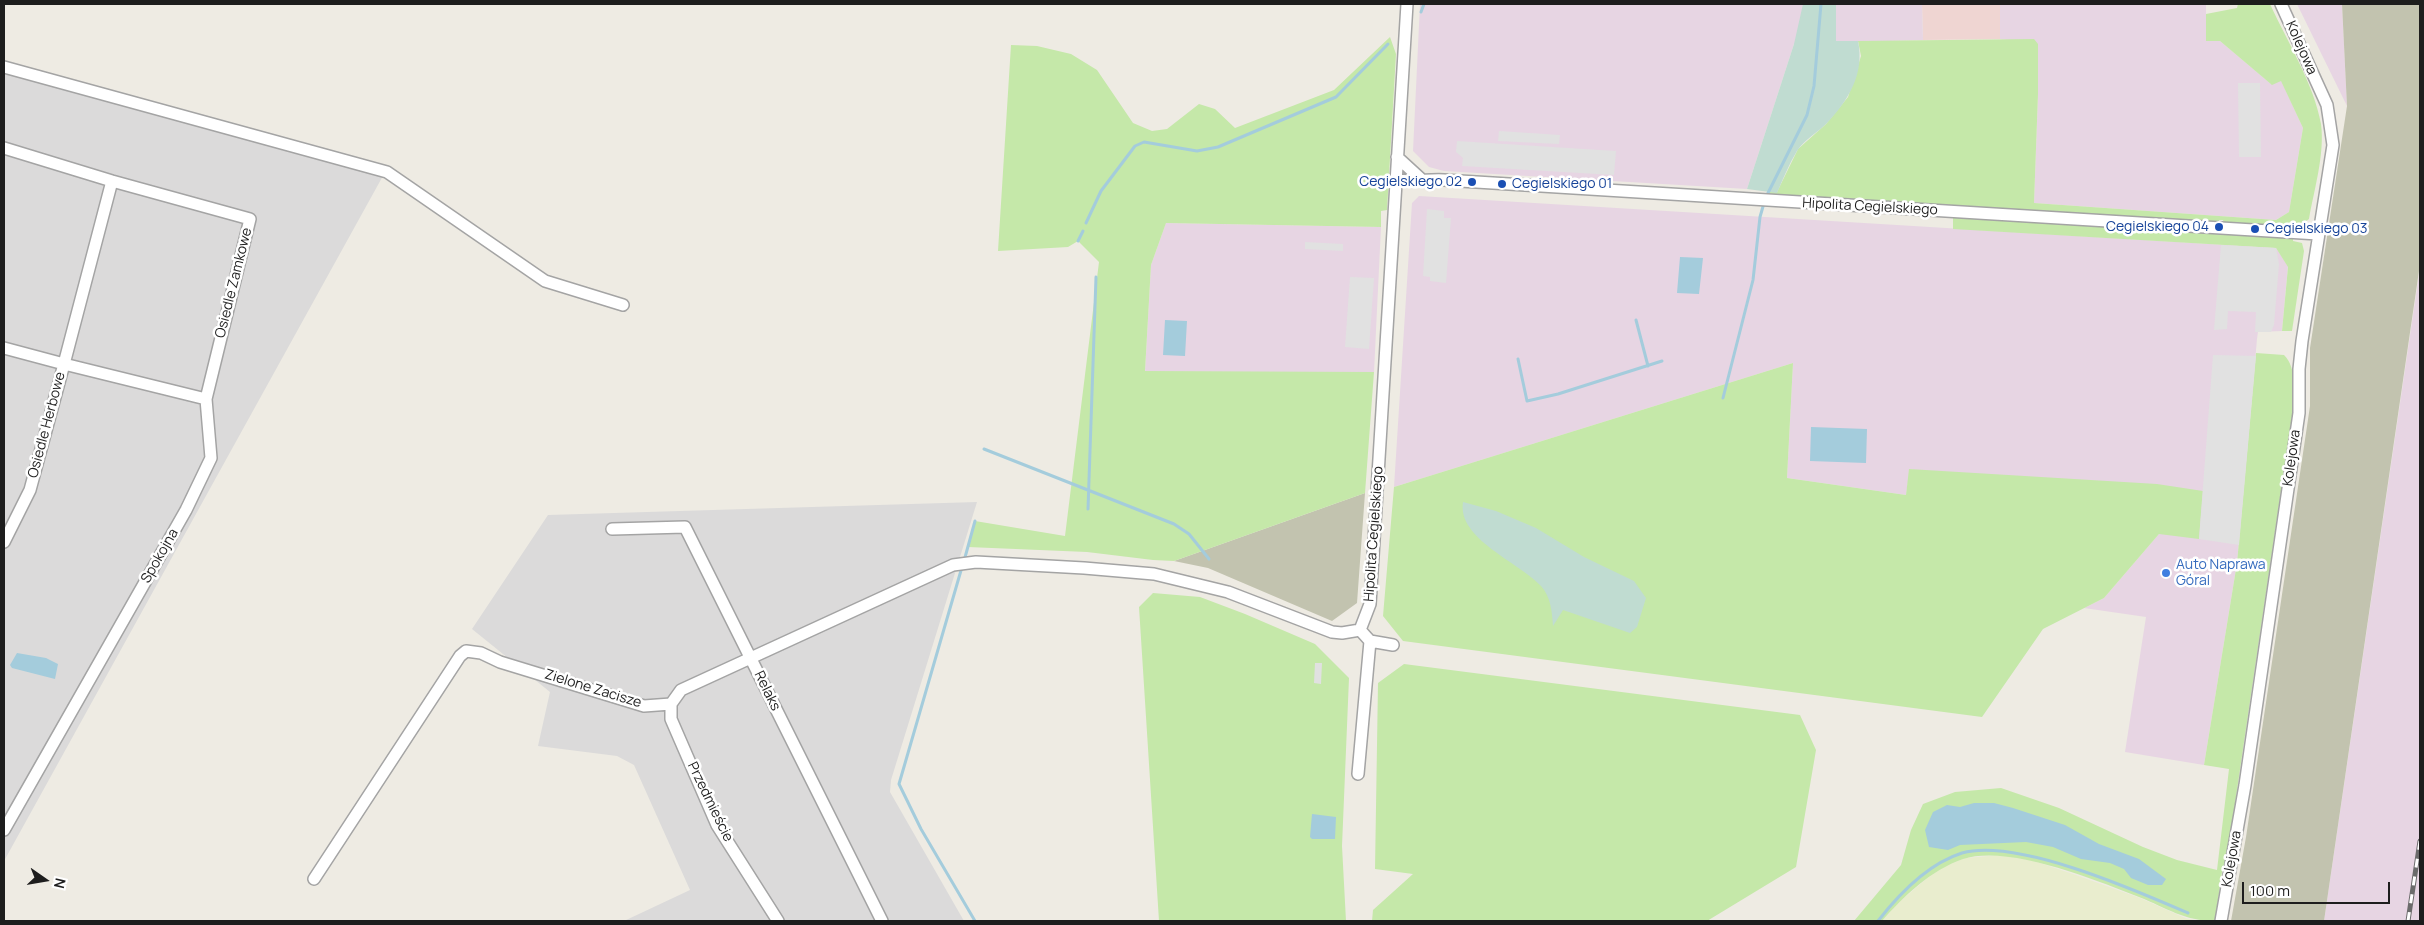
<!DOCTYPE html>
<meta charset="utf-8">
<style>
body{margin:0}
#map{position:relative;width:2424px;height:925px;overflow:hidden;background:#eeebe3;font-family:Manrope,sans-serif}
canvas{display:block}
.frame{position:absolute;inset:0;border:5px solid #1d1d1d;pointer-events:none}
.north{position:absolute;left:20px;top:855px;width:50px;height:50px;-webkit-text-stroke:4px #fff;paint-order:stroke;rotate:103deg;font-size:14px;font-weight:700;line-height:20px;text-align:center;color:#1d1d1d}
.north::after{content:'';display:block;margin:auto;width:18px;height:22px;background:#1d1d1d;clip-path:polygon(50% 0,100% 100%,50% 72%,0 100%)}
.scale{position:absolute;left:2242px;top:882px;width:148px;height:22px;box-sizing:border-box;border:2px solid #1d1d1d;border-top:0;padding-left:6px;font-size:15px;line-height:18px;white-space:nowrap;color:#1d1d1d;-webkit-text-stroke:4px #fff;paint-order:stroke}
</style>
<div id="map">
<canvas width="2424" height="925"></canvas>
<div class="frame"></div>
<div class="north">N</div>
<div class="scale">100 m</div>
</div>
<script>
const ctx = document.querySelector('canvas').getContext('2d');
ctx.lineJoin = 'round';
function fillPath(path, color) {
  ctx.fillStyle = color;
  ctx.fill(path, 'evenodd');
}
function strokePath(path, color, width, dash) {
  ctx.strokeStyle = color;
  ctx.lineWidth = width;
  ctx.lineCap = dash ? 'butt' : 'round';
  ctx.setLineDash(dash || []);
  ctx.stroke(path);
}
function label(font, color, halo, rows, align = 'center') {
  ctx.font = font + ' Manrope,sans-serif';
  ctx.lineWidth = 5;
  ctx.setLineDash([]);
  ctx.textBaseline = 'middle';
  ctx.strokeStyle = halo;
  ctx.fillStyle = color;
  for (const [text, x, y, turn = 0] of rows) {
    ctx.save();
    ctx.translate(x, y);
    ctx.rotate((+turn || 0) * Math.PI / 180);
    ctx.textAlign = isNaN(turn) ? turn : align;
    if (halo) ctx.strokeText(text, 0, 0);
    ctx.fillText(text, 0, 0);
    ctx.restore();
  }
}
const residential = new Path2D(`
 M4,72l380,102 -380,687z
 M977,502l-86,278 -1,12 74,129h-340l66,-31 -56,-125 -17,-9 -79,-10 12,-54 -78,-63 76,-114z`);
const commercial = new Path2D(`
 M1922,4h78v35l-77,1z`);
const industrial = new Path2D(`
 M1420,4h502l1,36 -129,4 -47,145 -303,-18 -15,-4 -16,-16z
 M2000,4h206v37h14l51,43 10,-4 22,48 -14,84 -13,8 -242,-17 4,-109v-50l-38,-5z
 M2297,4h45l5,102 -27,-55z
 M1419,196l857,52 12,18 -6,65 -24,1 -1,7 -20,224 -33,202 -79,-13 21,-135 -62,-9 20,-10 55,-64 -249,-65 -4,26 -119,-17 6,-115 -399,124 18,-284z
 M1166,223l215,4 -7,145h-229l6,-107z
 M2420,266v655h-96l94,-640z`);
const construction = new Path2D(`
 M2342,4h78v260l-96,657h-93l15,-84 64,-431v-58l37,-242z
 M1365,493l-8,110 -25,18 -124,-53 -34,-7z`);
const farmland = new Path2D(`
 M2002,855l32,6 39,13 67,24 45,20 14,3h-317l15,-17 41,-35 27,-11z`);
const grass = new Path2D(`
 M2238,4h32c17,37 44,80 51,120 4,30 -7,66 -12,95l-5,4h-10l-2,4 -68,-4 -1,-3h-4v2l-453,-26 2,-4h9l21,-43 28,-25 22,-27 13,-41 -3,-15 176,-2 4,5v50l-4,109 242,17 13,-8 14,-84 -22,-47 -9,4 -52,-44h-14v-27l31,-6z
 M1390,37l6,17 -9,156 -6,1v16l-215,-4 -15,42 -6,106 229,1 -9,121 -191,68 -21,-1 -66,-8 -119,-5 7,-26 90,15 34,-274 -21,-21 -10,6 -70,4 13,-206 26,1 34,8 26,16 36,53 19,8 15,-2 32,-25 16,5 20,19 99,-38z
 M1953,216l300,18v2h4l1,-2 35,3v4l9,2 2,8 -12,80h-10l6,-64 -12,-19 -323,-19z
 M2256,353l28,2c13,13 10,36 9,54l-66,449 -5,14 -7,49c-31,0 -48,-13 -76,-24 -43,-17 -131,-53 -176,-38 -32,11 -59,37 -81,62h-28l47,-56 10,-35 12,-26 32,-12 46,-4 58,20 84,39 34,13 40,10 12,-101 -25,-4 33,-202z
 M1793,363l-6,115 119,17 3,-26 248,15 46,7 -4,48 -40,-5 -55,64 -61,31 -61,88 -579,-76 -20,-25 11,-129z
 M1153,593l47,4 45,17 70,30 34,34 -7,168 4,75h-187l-20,-314z
 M1404,664l396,51 16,35 -20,117 -89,54h-335l1,-11 40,-36 -38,-5 3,-186z`);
const wetland = new Path2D(`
 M1803,4h33v37h22c7,33 -10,60 -32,83 -9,9 -22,16 -29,27 -8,13 -14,28 -20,42l-30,-4 47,-145z
 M1463,502l33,9 40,17 48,29 50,24 12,17 -9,29 -7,6 -67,-23 -10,16c-1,-14 -2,-29 -12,-40 -22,-24 -84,-47 -78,-84z`);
const parking = new Path2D(`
 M2238,83h22l1,74h-22z
 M1499,131l61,4 -1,9 -61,-3z
 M1457,141l159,10 -2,24 -152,-9 1,-8 -7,-6z
 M1427,209l17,2v7h7l-5,65 -16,-2v-4l-7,-1z
 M1305,242l38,2v7l-38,-2z
 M2221,245l55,3 3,16 -5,61 -3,7h-16l1,-20 -28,-1 -1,18 -13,1z
 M1350,277l24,1 -5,71 -24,-2z
 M2213,355l43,1 -17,189 -40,-6z
 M1315,663h7l-1,21 -7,-1z`);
const water = new Path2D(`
 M1680,257l23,1 -4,36 -22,-1z
 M1165,320l22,1 -2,35 -22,-1z
 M1811,427l56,2 -1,34 -56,-2z
 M17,653l29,5 12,6 -3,15 -43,-11 -2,-3z
 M1974,803h20l19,5 52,17 34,19 40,15 27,20 -4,6h-14l-17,-7 -7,-9 -14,-6 -29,-4 -28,-12 -27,-5 -66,3 -12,5 -19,-3 -4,-17 8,-18 14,-7 13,2z
 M1312,814l24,3 -1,22h-23l-2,-2z`);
const stream = new Path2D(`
 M1421,12l3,-8
 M1766,197l41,-82 7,-29 7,-82
 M1086,223l15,-32 34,-45 9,-4 53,9 21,-4 118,-50 52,-53
 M1078,241l5,-10
 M1636,320l12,46
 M1518,359l9,42 31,-7 104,-33
 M1723,398l30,-118 7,-63 4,-14
 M984,449l190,75 15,10 20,25
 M1088,509l8,-232
 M964,561l11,-40
 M962,567l-63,217 22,45 54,92
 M1878,921c21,-27 49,-57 84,-68 55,-15 173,37 226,60`);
const minor = new Path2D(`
 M4,67l383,105 158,109 78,24
 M4,148l108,33 138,38 -44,180
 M1397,157l24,22
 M1395,179c16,4 32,0 49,1l874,54
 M4,348l60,16 -34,126 -26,52
 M612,529l73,-2 197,394
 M1370,641l23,4
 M671,704v15l46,106 61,96
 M1358,774l12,-133 -10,-11
 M4,830l182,-320 25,-52 -5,-59 -142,-35 48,-183
 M314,879l146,-223 6,-5 15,2 19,9 144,44 27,-2 10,-14 272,-125 23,-3 108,6 70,6 74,18 104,40 10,1 18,-3 10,-26 3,-48 34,-552
 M2221,921l24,-136 54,-372v-44l3,-28 31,-196 -6,-40 -46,-101`);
const rail = new Path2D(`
 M2408,921l12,-80`);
const markers = [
 [1472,182,5,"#1a4fb4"],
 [1502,184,5,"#1a4fb4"],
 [2219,227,5,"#1a4fb4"],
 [2255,229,5,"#1a4fb4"],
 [2166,573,5,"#3f7fe0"]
];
const streetNames = [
 ["Kolejowa",2301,48,66],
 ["Hipolita Cegielskiego",1870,207,3],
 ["Osiedle Zamkowe",234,283,-76],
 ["Osiedle Herbowe",47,425,-75],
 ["Kolejowa",2292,458,-82],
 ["Hipolita Cegielskiego",1374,534,-86],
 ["Spokojna",160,556,-60],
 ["Zielone Zacisze",593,689,17],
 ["Relaks",767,691,64],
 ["Przedmieście",710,802,64],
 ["Kolejowa",2232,859,-80]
];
const transitNames = [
 ["Cegielskiego 02",1462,182],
 ["Cegielskiego 01",1512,184,"left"],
 ["Cegielskiego 04",2209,227],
 ["Cegielskiego 03",2265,229,"left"]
];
const shopNames = [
 ["Auto Naprawa",2176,565],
 ["Góral",2176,581]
];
fillPath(residential, '#dbdada');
fillPath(commercial, '#efd5d2');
fillPath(industrial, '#e7d5e3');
fillPath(construction, '#c2c3af');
fillPath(farmland, '#e9edce');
fillPath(grass, '#c5e8a9');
fillPath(wetland, '#c0dcd1');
fillPath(parking, '#e1e1e1');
fillPath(water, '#a4ccdc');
strokePath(stream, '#a4ccdc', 3);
strokePath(minor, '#a4a4a4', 14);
strokePath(minor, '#fff', 11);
strokePath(rail, '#6b6b6b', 5);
strokePath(rail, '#fff', 3, [9]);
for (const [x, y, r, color] of markers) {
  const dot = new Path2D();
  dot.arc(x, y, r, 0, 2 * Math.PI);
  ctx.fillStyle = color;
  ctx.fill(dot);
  strokePath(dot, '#fff', 2);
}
label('14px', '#1d1d1d', '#fff', streetNames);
label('14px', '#164399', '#fff', transitNames, 'right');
label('14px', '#366cbe', '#fff', shopNames, 'left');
</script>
